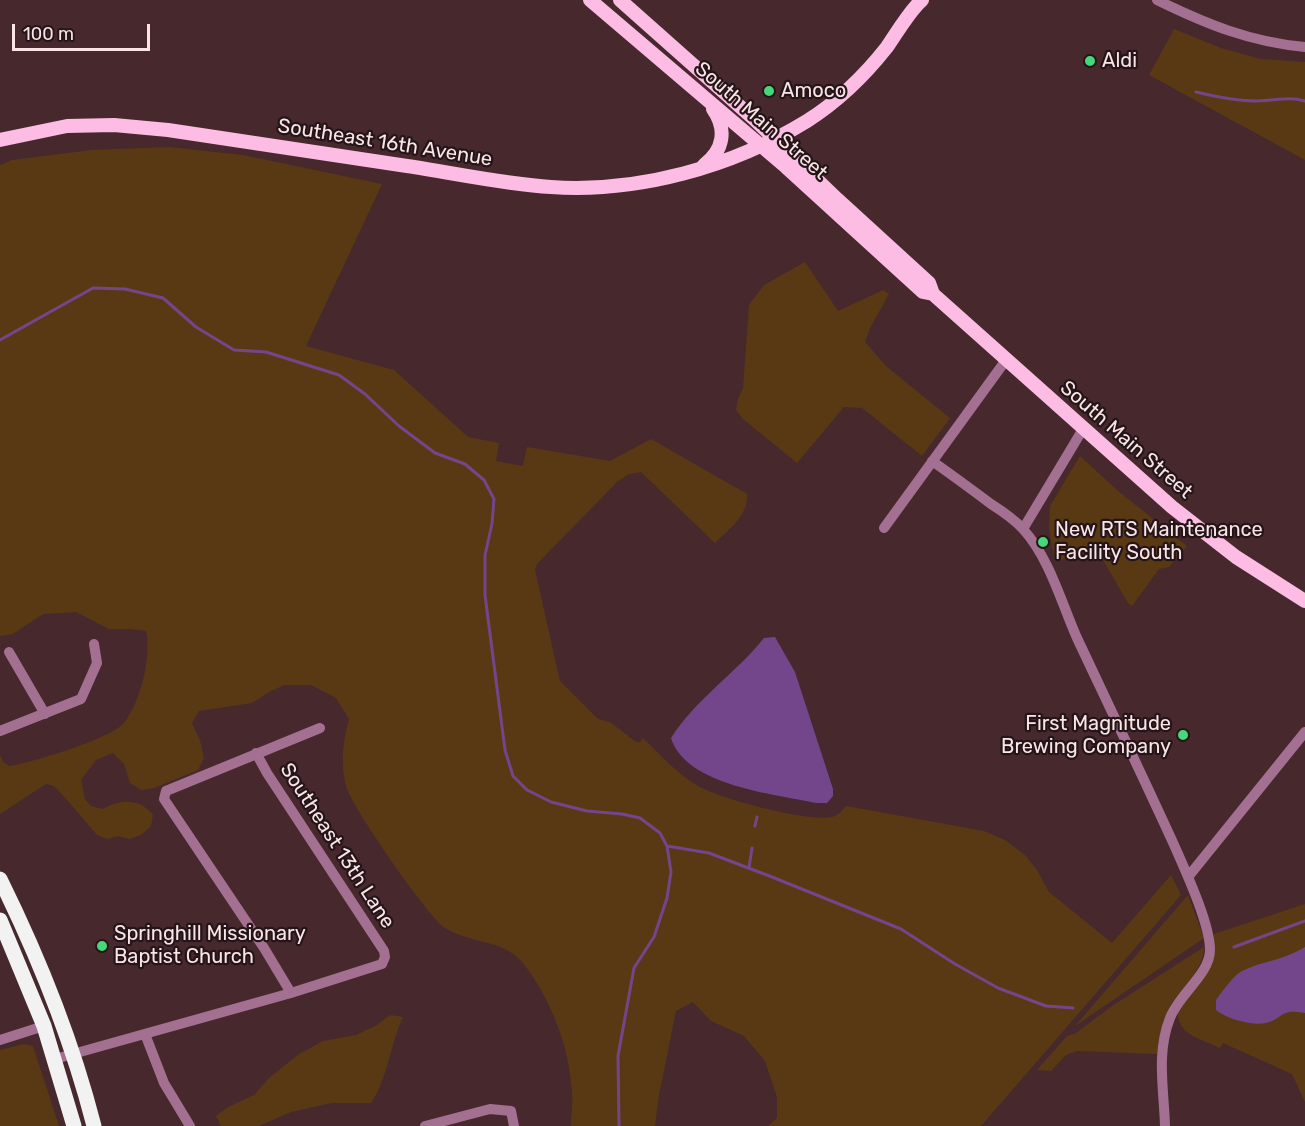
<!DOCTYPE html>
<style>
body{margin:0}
#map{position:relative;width:1305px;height:1126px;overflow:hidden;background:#47282d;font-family:Rubik,sans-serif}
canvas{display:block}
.scale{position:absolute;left:12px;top:24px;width:138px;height:27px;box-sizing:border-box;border:3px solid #fae4e7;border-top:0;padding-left:8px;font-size:18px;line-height:21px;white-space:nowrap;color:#fae4e7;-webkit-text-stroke:4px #241618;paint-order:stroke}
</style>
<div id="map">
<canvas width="1305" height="1126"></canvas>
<div class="scale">100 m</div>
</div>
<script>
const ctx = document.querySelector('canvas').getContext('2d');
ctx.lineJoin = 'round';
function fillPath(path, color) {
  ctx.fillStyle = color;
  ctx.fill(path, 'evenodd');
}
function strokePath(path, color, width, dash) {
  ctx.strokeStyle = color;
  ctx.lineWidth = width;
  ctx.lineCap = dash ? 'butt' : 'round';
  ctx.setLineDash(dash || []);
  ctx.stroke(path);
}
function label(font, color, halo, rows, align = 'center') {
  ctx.font = font + ' Rubik,sans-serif';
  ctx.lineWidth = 4.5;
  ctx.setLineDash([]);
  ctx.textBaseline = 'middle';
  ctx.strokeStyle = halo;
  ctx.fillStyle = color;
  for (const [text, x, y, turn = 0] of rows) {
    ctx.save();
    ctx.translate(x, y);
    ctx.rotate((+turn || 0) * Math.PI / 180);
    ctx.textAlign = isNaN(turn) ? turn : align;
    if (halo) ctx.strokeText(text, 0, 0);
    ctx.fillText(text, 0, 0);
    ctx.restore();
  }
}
const green = new Path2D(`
 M1174,29l47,19 40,11 44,3v98l-156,-85z
 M169,147l74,8 139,29 -76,162 88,24 74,67 31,6 -3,18 27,5 4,-19 83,14 41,-22 96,55c2,21 -19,36 -32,49l-74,-71 -12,2 -12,8 -80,82 -2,6 25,111 38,38 12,3 26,20h4l3,-4c18,17 34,36 55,48 22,13 110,36 133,31 7,-1 11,-6 15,-11l138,25 21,9 20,15 12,15 12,22 63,51 59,-68 10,20 -200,231h-213l9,-8v-21l-12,-36 -21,-25 -33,-15 -18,-19 -17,9 -17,84 -4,31h-84c0,-11 2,-21 1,-32 -2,-46 -21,-95 -49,-131 -20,-24 -53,-19 -78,-35 -17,-11 -94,-122 -99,-142 -6,-24 -3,-45 3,-67l-13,-21 -25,-13h-26l-14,6 -19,12 -53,8 -7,12 8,17 4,18 -6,12 -44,18 -13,2 -11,-7 -6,-19 -11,-11 -17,7 -15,20 4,19 6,7 12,3c17,-10 37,-11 50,6l-2,11 -10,9 -12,4 -11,-3 -11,3 -10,-4 -29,-34 -14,-15 -8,-2 -46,30v-59l3,7 6,4c22,-3 100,-27 114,-42 17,-20 29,-67 23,-93l-16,-2h-21l-33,-17 -33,2 -30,20 -13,2v-471l12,-5 80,-10z
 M805,262l33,49 45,-21 6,4 -19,34 -5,14 22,25 63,51 -28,38 -60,-48 -18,-1 -47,56 -54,-44 -7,-9 2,-11 5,-11 6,-83 15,-20z
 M1080,456l38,35 69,55 -18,21 -10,2 -27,37 -4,-3 -33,-57 -20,11 -20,4 -6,-32 1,-23z
 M1188,895l16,43 -129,88z
 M1305,904v198l-13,-28 -69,-31 -3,5c-18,-9 -44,-13 -42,-38l36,-62v-14z
 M1204,947c0,24 -24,41 -35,61 -7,15 -10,29 -12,46l-80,-3 -11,4 -15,16 -14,-1 30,-34 9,-3 36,-27z
 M390,1015l13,2c-13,28 -15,61 -32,86h-39l-41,9 -32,14h-38l-5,-10 12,-9 26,-12 15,-17 30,-24 24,-13 33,-6 21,-10z
 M24,1044l9,2 26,80h-59v-76z`);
const water = new Path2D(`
 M775,637l20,35 38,117v7l-6,7h-11c-41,-9 -130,-17 -145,-65 25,-39 65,-65 93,-100z
 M1305,947v66c-25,-5 -21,5 -39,10 -14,3 -39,-4 -50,-13v-10c5,-7 18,-25 26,-29 20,-10 43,-11 63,-24z`);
const stream = new Path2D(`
 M1196,92c21,5 40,9 61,9 17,0 32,-5 48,0
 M0,340l93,-52 32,1 38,9 33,29 38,23 32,2 73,23 26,19 34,32 36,27 30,11 19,16 10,19 -2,25 -7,31v40l20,155 8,26 14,14 24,12 36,9 35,3 18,4 20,15 7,13 4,26 -4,26 -13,39 -20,31 -16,88 1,70
 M755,826l2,-9
 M667,846l42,7 63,24 129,52 54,35 43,24 48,18 27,2
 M749,868l3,-20
 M1234,947l71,-26`);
const minor = new Path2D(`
 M1157,0c49,24 93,42 148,47
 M932,461c20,14 39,28 59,43 11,7 23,15 32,25 27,30 38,73 54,109 33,70 66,139 98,209 11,25 35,77 35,103 0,24 -31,44 -40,68 -14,35 -6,72 -5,108
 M884,528l122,-168
 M1023,529l60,-100
 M9,652l36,62
 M0,731l81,-32 16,-36 -3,-19
 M1188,877l117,-145
 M291,993l-27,-45 -100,-149 2,-8 154,-63
 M145,1034l19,49 26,43
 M0,1040l44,-14
 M55,1059l236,-66 91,-29 3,-7 -1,-6 -117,-178 -11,-20
 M425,1126l65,-17 21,2 3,15`);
const major = new Path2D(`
 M590,0l196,167 137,125 10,2
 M620,0l134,119 83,80 92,84 4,11 239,213 64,50 69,44
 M0,140l67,-14 47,-1 54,5c80,12 159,24 239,36 47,7 96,18 144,21 87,6 181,-20 256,-66 30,-19 58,-46 80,-74 9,-13 23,-37 35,-47
 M704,165c20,-15 23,-36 9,-56`);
const highway = new Path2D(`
 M0,879c39,79 72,161 94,247
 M0,920l44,106 30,100`);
const markers = [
 [1090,61,6,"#46d77a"],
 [769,91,6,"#46d77a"],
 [1043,542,6,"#46d77a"],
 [1183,735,6,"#46d77a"],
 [102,946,6,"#46d77a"]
];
const poiNames = [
 ["Aldi",1102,61],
 ["Amoco",781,91],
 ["New RTS Maintenance",1055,530],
 ["Facility South",1055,553],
 ["First Magnitude",1171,724,"right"],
 ["Brewing Company",1171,747,"right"],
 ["Springhill Missionary",114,934],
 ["Baptist Church",114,957]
];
const streetNames = [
 ["South Main Street",761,121,41],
 ["Southeast 16th Avenue",385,143,9],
 ["South Main Street",1126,440,41],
 ["Southeast 13th Lane",337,846,57]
];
fillPath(green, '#593914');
fillPath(water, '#73468b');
strokePath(stream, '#73468b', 3);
strokePath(minor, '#a47091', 10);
strokePath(major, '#fdbce4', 14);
strokePath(highway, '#f2f2f2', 15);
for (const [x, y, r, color] of markers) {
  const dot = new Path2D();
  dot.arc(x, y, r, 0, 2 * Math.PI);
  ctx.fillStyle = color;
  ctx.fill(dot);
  strokePath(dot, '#241618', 2);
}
label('20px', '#fae4e7', '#241618', poiNames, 'left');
label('20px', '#fae4e7', '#241618', streetNames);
</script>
